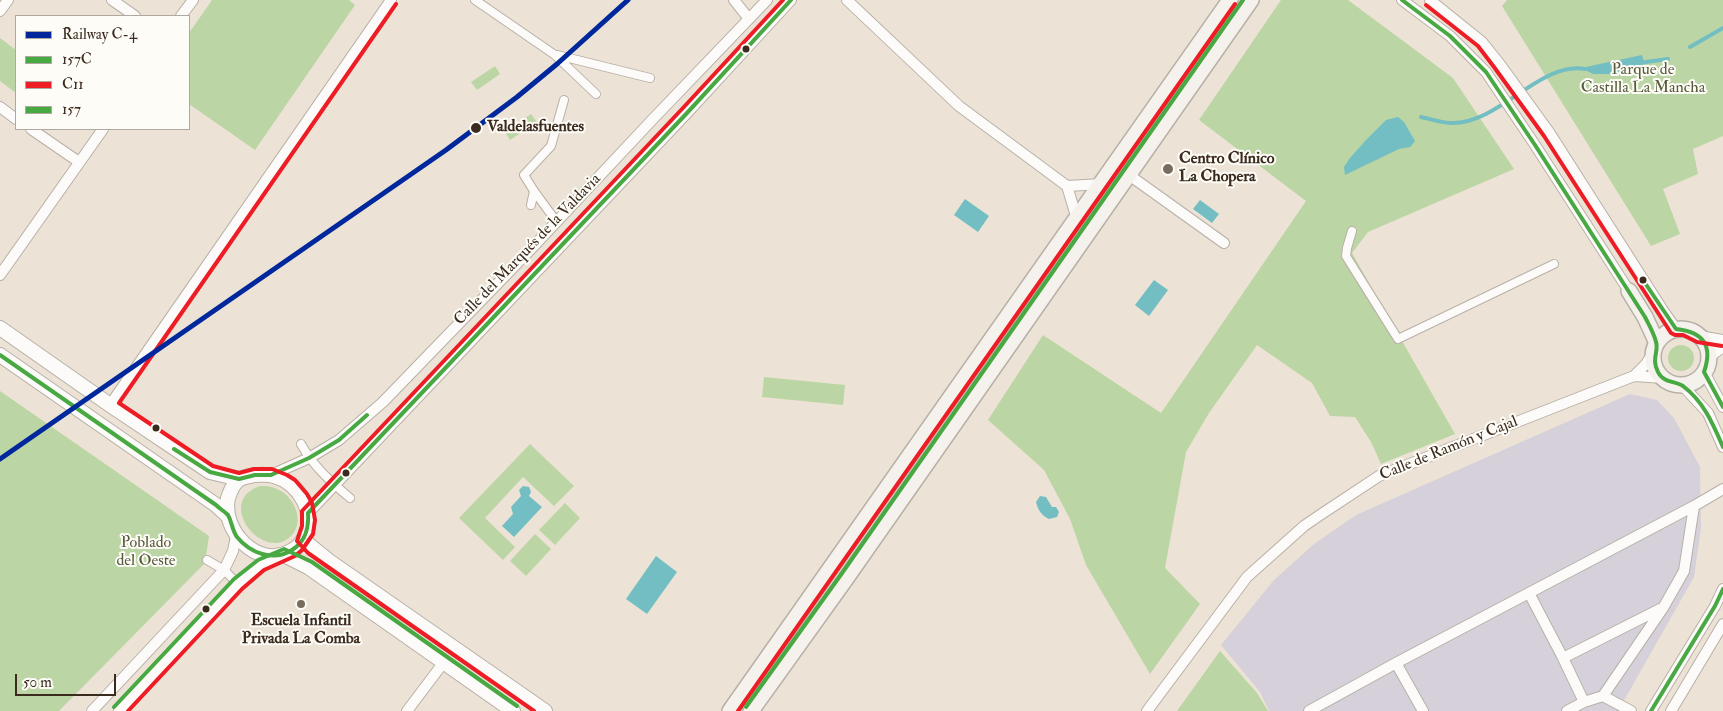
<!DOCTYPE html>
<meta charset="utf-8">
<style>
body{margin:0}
#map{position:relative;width:1723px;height:711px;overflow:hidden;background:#ece3d6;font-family:"IM FELL Double Pica",serif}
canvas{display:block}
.legend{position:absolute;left:15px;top:15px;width:175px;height:115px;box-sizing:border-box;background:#fdfcf7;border:1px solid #afa8a0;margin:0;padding:6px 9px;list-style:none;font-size:15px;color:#3b2a1e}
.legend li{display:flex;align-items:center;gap:10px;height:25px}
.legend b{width:25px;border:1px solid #afa8a0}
.scale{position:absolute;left:15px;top:674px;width:101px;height:22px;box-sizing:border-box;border:2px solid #3b2a1e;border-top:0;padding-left:6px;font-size:15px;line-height:18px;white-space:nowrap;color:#3b2a1e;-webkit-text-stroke:4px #fdfcf7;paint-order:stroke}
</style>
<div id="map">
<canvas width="1723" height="711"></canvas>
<ul class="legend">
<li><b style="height:6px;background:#00289c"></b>Railway C-4</li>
<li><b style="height:6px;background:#48a943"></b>157C</li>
<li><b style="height:6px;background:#ee1c25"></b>C11</li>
<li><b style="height:6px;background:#48a943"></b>157</li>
</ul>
<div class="scale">50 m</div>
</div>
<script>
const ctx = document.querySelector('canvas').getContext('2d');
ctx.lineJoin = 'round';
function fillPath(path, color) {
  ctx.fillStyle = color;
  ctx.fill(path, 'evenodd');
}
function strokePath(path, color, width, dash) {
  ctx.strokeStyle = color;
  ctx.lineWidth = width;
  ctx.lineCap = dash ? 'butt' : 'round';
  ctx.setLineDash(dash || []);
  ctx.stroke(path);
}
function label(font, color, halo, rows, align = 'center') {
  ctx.font = font + ' "IM FELL Double Pica",serif';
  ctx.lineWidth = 4;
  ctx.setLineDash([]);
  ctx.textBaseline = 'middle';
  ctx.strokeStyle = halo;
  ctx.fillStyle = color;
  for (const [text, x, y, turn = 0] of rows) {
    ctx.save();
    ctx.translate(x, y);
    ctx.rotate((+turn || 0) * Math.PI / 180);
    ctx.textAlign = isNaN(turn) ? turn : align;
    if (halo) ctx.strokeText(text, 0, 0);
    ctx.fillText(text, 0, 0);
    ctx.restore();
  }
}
const industrial = new Path2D(`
 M1630,394l27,6 17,18 26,49 1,61 -7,49 -76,134h-349l-9,-19 -39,-47 53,-65 40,-36 42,-29z`);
const green = new Path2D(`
 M212,0h137l6,5 -100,145 -66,-46v-71z
 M1281,0h67l105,78 61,91 -146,63 -16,21 103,181 -74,30 -10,-22 -16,-25 -25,-1 -18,-33 -55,-38 -48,68 -23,39 -21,116 35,36 -50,70 -64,-109 -16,-46 -26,-49 -56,-50 55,-85 118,78 145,-212 -107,-81z
 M1507,0h216v136l-30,13 5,25 -35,15 17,45 -29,12 -149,-240z
 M0,38l16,12v43l-16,-12z
 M495,66l5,8 -23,16 -6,-8z
 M531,114l6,8 -27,18 -5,-8z
 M1668 358a13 13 0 1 1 26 0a13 13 0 1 1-26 0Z
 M764,377l81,8 -2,20 -81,-8z
 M0,391l209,145 -4,27 -146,148h-59z
 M530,444l44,42 -20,20 -31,-29 -38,41 30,29 -12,13 -44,-42z
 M260,486c6,0 12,0 19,4 15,7 26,31 13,45 -27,30 -79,-33 -32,-49z
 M565,503l15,15 -25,27 -16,-15z
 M535,534l16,15 -25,27 -16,-15z
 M1220,651l37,42 11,18h-91z`);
const water = new Path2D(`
 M1642,55l2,7 -5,9 -12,3h-34l-12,-6z
 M1398,117l6,5 11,19 -5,6 -11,2 -54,26 -1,-8 6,-9 16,-18 20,-20z
 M965,199l24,17 -11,16 -24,-17z
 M1200,200l19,14 -7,9 -19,-14z
 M1154,280l14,10 -19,26 -14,-11z
 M523,486l6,1 2,5 -2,4 13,11 -28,30 -12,-11 11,-12 -2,-7 10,-11 -2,-6z
 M1040,496l6,1 6,10h4l3,5 -2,5 -8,2c-8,-4 -11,-9 -13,-17z
 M656,556l21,16 -30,42 -21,-15z`);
const stream = new Path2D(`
 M1690,47l33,-19
 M1638,63l30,-4
 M1421,117c10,2 21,6 31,6 47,1 88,-62 133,-54`);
const pedestrian = new Path2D(`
 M475,0l80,55 41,39
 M557,55l93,23
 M534,191l22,30
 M531,205l3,-14 -10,-16 27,-29 13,-46
 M1352,231l-5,17 -1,8 52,83 156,-75
 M301,444c12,22 30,38 49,54
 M207,560l17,10 14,14`);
const minor = new Path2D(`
 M112,0l23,16
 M734,0l15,19
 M847,0l112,106 108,80 10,33
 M1402,0l48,36 36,36 49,73 94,146
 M1430,0l52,42 17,21 50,69 113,177 14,20
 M0,11l8,-11
 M181,16l12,-16
 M0,107l16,12
 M31,129l48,33
 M1129,175l95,68
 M1067,186l35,-2
 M0,275l103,-146
 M1699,336l24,4
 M1709,357l14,-10
 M1704,372l19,35
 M1634,376l30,2
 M1682,385l26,28 15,34
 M110,405l281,-405
 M271,475l38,-17 30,-18 44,-38 148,-153 121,-129 115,-120
 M308,513l379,-400 104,-113
 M1529,593l34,65 21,44
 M1563,658l97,-49
 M1396,663l27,48
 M1603,696l28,15
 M92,711l132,-141 9,-19 3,-15
 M119,711l119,-127 23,-19 15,-8
 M407,711l37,-49
 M1147,711l100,-134 57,-51 16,-11 59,-39 255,-100 12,-12 9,-14
 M1309,711l87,-48 298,-157 29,-17
 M1567,711l17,-9 19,-6 60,-88 21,-37 10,-65
 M1651,711l64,-105 8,-17
 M1671,711l52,-87`);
const tertiary = new Path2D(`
 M0,328l110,77 100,67 29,7
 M0,355l216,150 12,11
 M255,475c6,0 13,-1 19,1 25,7 42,36 31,60 -3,7 -9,13 -16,16 -32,17 -68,-22 -61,-54 2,-6 6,-16 12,-19 4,-2 10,-3 15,-4z
 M303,540l26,21 216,150
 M284,555l24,12 205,144`);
const secondary = new Path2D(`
 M1629,291l16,26 12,26
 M1653 357a28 28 0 1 1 56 0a28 28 0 1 1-56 0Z
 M730,711l500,-711
 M751,711l94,-131 406,-580`);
const bus1 = new Path2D(`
 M1402,0l48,36 36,36 49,73 110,172c4,8 9,16 11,25 3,9 -5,17 2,30 5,11 18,9 25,14 21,16 30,38 40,61
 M1643,280l33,49c28,3 37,17 28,43l19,35
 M0,355l216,150c4,4 8,6 12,10 4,7 4,15 9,22 13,16 36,25 55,13 14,-9 17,-22 16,-37l379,-400 104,-113
 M174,449l36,23 29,7 16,-4h16l38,-17 30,-18 28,-25
 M1651,711l64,-105 8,-17`);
const bus2 = new Path2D(`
 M1426,5l52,41 16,21 50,69 127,197 4,2h8l14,7 25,4
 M128,711l114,-122 22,-19 31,-14 7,-6 11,-16 2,-14 -3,-17 -5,-9 -12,-14 -8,-5 -15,-6h-18l-15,4 -26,-7 -94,-63 277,-399
 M738,711l497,-707`);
const bus3 = new Path2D(`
 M114,707l120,-128 24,-19 26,-11 28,13 205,144
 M746,707l94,-131 403,-576`);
const bus4 = new Path2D(`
 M534,711l-226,-158 -11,-12 5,-15v-15l380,-402 101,-109`);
const rail1 = new Path2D(`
 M0,459l446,-309 71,-53 40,-33 71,-64`);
const markers = [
 [746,49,4.5,"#3b2a1e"],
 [476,128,6,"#3b2a1e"],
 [1168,169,6,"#796b5e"],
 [1643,280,4.5,"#3b2a1e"],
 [156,428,4.5,"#3b2a1e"],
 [346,473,4.5,"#3b2a1e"],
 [301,604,5,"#796b5e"],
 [206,609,4.5,"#3b2a1e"]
];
const parkNames = [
 ["Parque de",1643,71],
 ["Castilla La Mancha",1643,89],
 ["Poblado",146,544],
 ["del Oeste",146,562]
];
const stopNames = [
 ["Valdelasfuentes",487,128]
];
const poiNames = [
 ["Centro Clínico",1179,160],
 ["La Chopera",1179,178],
 ["Escuela Infantil",301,622,"center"],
 ["Privada La Comba",301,640,"center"]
];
const streetNames = [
 ["Calle del Marqués de la Valdavia",528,250,-46],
 ["Calle de Ramón y Cajal",1449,449,-22]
];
fillPath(industrial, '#d5d0d9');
fillPath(green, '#bcd5a4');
fillPath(water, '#72bec2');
strokePath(stream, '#72bec2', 4);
strokePath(pedestrian, '#b8b0a7', 10);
strokePath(minor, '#b8b0a7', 12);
strokePath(tertiary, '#b8b0a7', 16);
strokePath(secondary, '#b8b0a7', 18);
strokePath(pedestrian, '#fcfbf9', 8);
strokePath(minor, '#fcfbf9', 10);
strokePath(tertiary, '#fcfbf9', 14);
strokePath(secondary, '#f5f2ee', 15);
strokePath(bus1, '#48a943', 4);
strokePath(bus2, '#ee1c25', 4);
strokePath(bus3, '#48a943', 4);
strokePath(bus4, '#ee1c25', 4);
strokePath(rail1, '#00289c', 5);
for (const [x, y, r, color] of markers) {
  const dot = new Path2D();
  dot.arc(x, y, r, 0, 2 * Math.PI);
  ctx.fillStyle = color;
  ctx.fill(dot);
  strokePath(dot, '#fdfcf7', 2);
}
label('16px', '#565a3a', '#fdfcf7', parkNames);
label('bold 16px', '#3b2a1e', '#fdfcf7', stopNames, 'left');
label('bold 16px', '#3b2a1e', '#fdfcf7', poiNames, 'left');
label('16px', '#3b2a1e', '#fdfcf7', streetNames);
</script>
